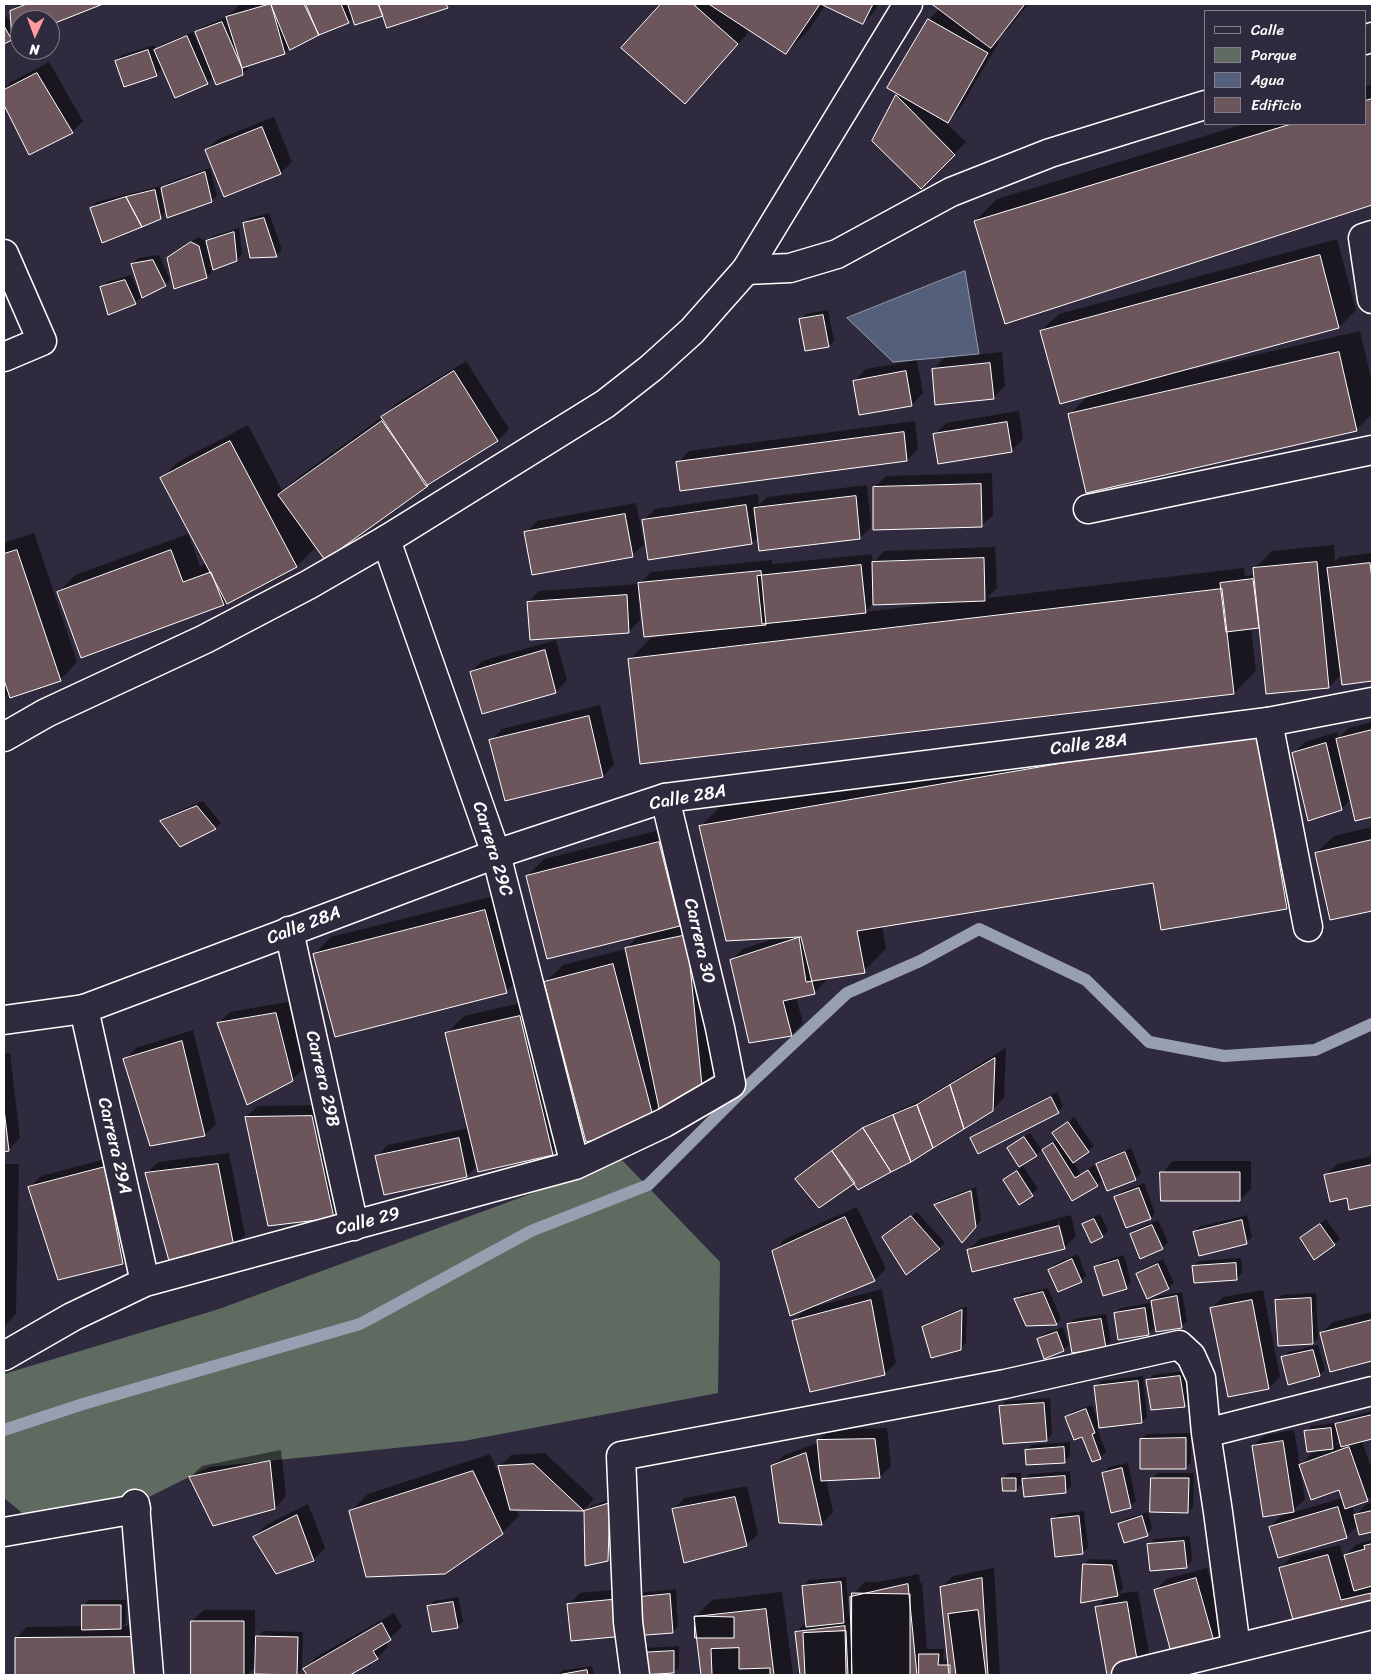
<!DOCTYPE html>
<style>
body{margin:0}
#map{position:relative;width:1376px;height:1679px;overflow:hidden;background:#2f2a3d;font-family:Sriracha,sans-serif}
canvas{display:block}
.frame{position:absolute;inset:0;border:5px solid #fff;pointer-events:none}
.legend{position:absolute;left:1204px;top:10px;width:162px;height:115px;box-sizing:border-box;background:#2f2a3d;border:1px solid #827f8b;margin:0;padding:6px 9px;list-style:none;font-size:15px;color:#fff}
.legend li{display:flex;align-items:center;gap:10px;height:25px}
.legend b{width:25px;border:1px solid #827f8b}
.north{position:absolute;left:10px;top:10px;width:50px;height:50px;box-sizing:border-box;background:#2f2a3d;border:1px solid #827f8b;border-radius:50%;rotate:182deg;font-size:14px;font-weight:700;line-height:20px;text-align:center;color:#fff}
.north::after{content:'';display:block;margin:auto;width:18px;height:22px;background:#ff9aa2;clip-path:polygon(50% 0,100% 100%,50% 72%,0 100%)}
</style>
<div id="map">
<canvas width="1376" height="1679"></canvas>
<div class="frame"></div>
<ul class="legend">
<li><b style="height:6px;background:#2f2a3d"></b>Calle</li>
<li><b style="height:14px;background:#5f6a60"></b>Parque</li>
<li><b style="height:14px;background:#535f7b"></b>Agua</li>
<li><b style="height:14px;background:#6c565b"></b>Edificio</li>
</ul>
<div class="north">N</div>
</div>
<script>
const ctx = document.querySelector('canvas').getContext('2d');
ctx.lineJoin = 'round';
function fillPath(path, color) {
  ctx.fillStyle = color;
  ctx.fill(path, 'evenodd');
}
function strokePath(path, color, width, dash) {
  ctx.strokeStyle = color;
  ctx.lineWidth = width;
  ctx.lineCap = dash ? 'butt' : 'round';
  ctx.setLineDash(dash || []);
  ctx.stroke(path);
}
function label(font, color, halo, rows, align = 'center') {
  ctx.font = font + ' Sriracha,sans-serif';
  ctx.lineWidth = 4.5;
  ctx.setLineDash([]);
  ctx.textBaseline = 'middle';
  ctx.strokeStyle = halo;
  ctx.fillStyle = color;
  for (const [text, x, y, turn = 0] of rows) {
    ctx.save();
    ctx.translate(x, y);
    ctx.rotate((+turn || 0) * Math.PI / 180);
    ctx.textAlign = isNaN(turn) ? turn : align;
    if (halo) ctx.strokeText(text, 0, 0);
    ctx.fillText(text, 0, 0);
    ctx.restore();
  }
}
const green = new Path2D(`
 M622,1160l98,102 -2,131 -254,48 -255,26 -74,37h-56l-52,13 -23,-19v-124l215,-65z`);
const water = new Path2D(`
 M965,271l14,83 -86,8 -46,-44z`);
const shadow = new Path2D(`
 M19,4h81l-50,20v-4h-30v16l-16,6v-28h1l8,12 -2,-14z
 M245,4h205l-3,3 -94,10 -5,5 -29,12 -29,14v-1l-6,6 -37,12 1,4 -6,5 -28,2 -7,7 -44,-16 -7,8 -40,-14 6,-6 32,-10 2,5 5,-5 32,-13 12,27h2l-10,-26 5,-6 25,-10 12,-12z
 M662,4h216l-3,7 -12,12 -37,-19 -18,27 -22,22 -43,-29 -1,2 7,6 -53,59 -73,-43z
 M934,4h94l-20,25 -11,11 2,2 -40,68 -13,13 20,19 -45,46 -24,-92 2,-2 30,-74 11,-12z
 M49,62l34,59 -11,11 -43,22 -25,-52v-13l7,-7z
 M1372,84v119l-366,119 -31,-101 22,-22 247,-75h121v-37z
 M274,117l18,45 -11,11 -75,-23 12,-11z
 M210,168l7,28 -6,5 -44,9 -7,8 -69,-10 5,-6 65,-16 1,4 6,-7z
 M269,213l13,37 -5,5 -26,2 -7,-34 6,-5z
 M239,228l3,26 -5,6 -26,10 1,2 -6,5 -38,-19 6,-5 24,-16 7,4 6,25h2l-5,-24 5,-6z
 M1337,239l19,71 -17,17 -150,41 1,2 170,-39 12,51v32l-16,16 -286,-16 19,-19 -48,-64 18,-17z
 M159,255l11,25 -5,5 -33,-21 6,-6z
 M131,275l10,22 -6,6 -33,-16 5,-5z
 M828,310l6,31 -5,5 -28,-26 5,-6z
 M1002,352l3,34 -12,12 -60,-28 11,-12z
 M917,360l6,33 -11,12 -58,-24 12,-12z
 M466,361l43,68 -11,11 -69,43 -124,49 9,17 -17,17 -70,37 -1,-2 -3,3 -165,-11 17,-18 113,-41 12,32 6,-2 -45,-85 17,-17 70,-37 35,67 14,-14 88,-63 9,-10z
 M1019,411l4,28 -11,11 -77,-16 11,-11z
 M915,421l3,28 -11,11 -229,3 11,-12z
 M992,473l1,42 -12,11 -107,-38 12,-12z
 M867,485l4,42 -11,11 -101,-2 -7,7 -109,-22 12,-12 103,-15 1,11 8,-8z
 M636,503l8,41 -12,12 -106,-23 11,-12z
 M34,533l43,129 -17,18 -51,13 -5,5v-155z
 M1334,545l1,16 5,-4 32,-4v127l-29,4 -1,-10 -13,13 -62,5 -7,-67 -2,2 -7,1 5,43 -22,22 -605,-33 22,-22 13,-2 -23,-45 -3,1 2,28 -11,12 -101,-30 11,-11 99,-7v1l13,-13 121,-12v4l100,-10 1,9 11,-12 111,-4 2,41 -10,10 257,-30 1,8 10,-1v-7l17,-17zM940,601v2l-75,9 8,-8z
 M556,640l11,40 -11,12 -74,20 -11,-40 11,-11z
 M600,705l14,60 -11,11 -112,-35 11,-12z
 M1279,708l29,178 -22,22 -132,-26 -272,44 4,23 -22,22 -39,7 1,3 -12,12 -18,4 7,26 -12,12 -60,-75 12,-11 33,-11 -75,-112 22,-22z
 M1372,722v94l-16,4 -5,-21 -10,10 -47,-56 11,-11 32,-10 1,6 11,-10z
 M203,801l18,22 -6,5 -34,17 -19,-24 5,-5z
 M676,826l21,81 -16,17 23,-5 15,149 -17,17 -48,38 -108,-141 17,-17 63,-16 14,-15 -113,-58 17,-17z
 M1372,827v82l-41,9 -15,-65 18,-17z
 M502,894l21,81 -17,17 -192,-38 17,-17z
 M537,999l33,137 -18,17 -74,12 -11,11 -91,-19 12,-12 81,-17 -22,-95 17,-17z
 M288,1002l16,66 -12,12 -74,-56 12,-12z
 M193,1030l23,94 -11,11 -80,-75 11,-12z
 M1006,1048l-2,50 -12,12 -137,72 -53,-8 68,-51 54,-24z
 M4,1053h6l10,85 -12,12h-4z
 M1057,1092l6,14 -5,6 -86,26 5,-5z
 M324,1105l21,100 -12,12 -87,-100 12,-11z
 M1074,1117l20,29 -21,15 8,13 13,-9 7,12 1,-1 -5,-12 6,-5 28,-11 10,25 -5,6 -28,10 -5,-10 -6,6 -24,14 -30,-49 15,-11 -5,-6z
 M1030,1133l12,17 -6,5 -28,-7z
 M229,1153l16,82 -12,11 -86,-73 11,-11z
 M117,1156l17,96 -11,11 -94,-75 12,-12z
 M1372,1156v48l-22,5 -2,-12 -23,-21 12,-12z
 M1173,1161h78v28l-11,11 -78,-27z
 M4,1164h15l-3,150 -12,12z
 M1023,1166l15,23 -19,14 -14,-23z
 M1144,1183l11,30 -5,5 -34,-21 5,-5z
 M976,1187l5,33 -13,16 -32,-31 5,-5z
 M857,1207l29,62 -11,11 -84,34 -17,-63 11,-12z
 M917,1212l28,31 -6,5 -56,-11z
 M1100,1214l8,17 -6,5 -18,-11 5,-6z
 M1071,1215l5,21 -12,12 -96,2 12,-11zM1057,1220h2l5,21h-2z
 M1247,1215l5,22 -5,5 -47,13 -6,-22 5,-6z
 M1326,1219l14,20 -6,5 -33,-6z
 M1158,1220l10,22 -6,6 -31,-14 6,-5z
 M1078,1254l8,22 -5,5 -32,-11 6,-6z
 M1124,1255l7,27 -5,5 -30,-19 5,-6z
 M1241,1258l1,15 -5,5 -44,-12 6,-5z
 M1163,1259l11,24 -6,5 -31,-14 6,-5z
 M1048,1288l13,31 -5,5 -41,-24 6,-6z
 M882,1289l14,74 -12,11 -91,-52 13,-13z
 M1263,1290l17,87 -11,11 -58,-79 12,-12z
 M1182,1292l5,29 -6,5 -29,-25 6,-5z
 M1316,1293l2,45 -5,5 -37,-43 6,-5z
 M1150,1303l4,25 -6,5 -33,-19 5,-6z
 M967,1306l-1,37 -6,6 -36,-21 5,-6z
 M1372,1312v47l-41,11 -10,-37 12,-11z
 M1106,1314l5,27 -6,6 -36,-22 5,-6z
 M1063,1327l6,18 -6,5 -24,-10 5,-6z
 M1318,1345l7,25 -6,5 -36,-17 5,-6z
 M1185,1371l5,29 -5,5 -37,-24 5,-6z
 M1143,1376l4,41 -5,5 -43,5 -2,2 9,23 -6,6 -33,-40 5,-6 20,-7 7,19 -3,-38 5,-5z
 M1050,1398l2,36 -5,6 -47,-33 6,-6z
 M1372,1411v27l-10,3 10,29v25l-5,5 -15,5 3,11 12,-12 5,-1v27l-13,3 -1,-8 -12,12 -76,-10 11,-11 61,-18 -3,-9 -37,-21 -2,1 5,30 -12,11 -40,-64 12,-11 29,-5 6,36 12,-13 9,-3 -15,-18 5,-6 25,-3v2l6,-6zM1337,1436h2l2,8 -6,1 3,-3z
 M887,1428l4,38 -11,11 -54,2 7,33 -11,12 -41,-2 -8,-56 11,-11 34,-12v-2l12,-12z
 M1191,1433v29l-5,6 -45,-28 6,-6z
 M1070,1442v14l-5,5 -38,-11 5,-5z
 M281,1450l5,46 -11,12 -85,-31 12,-11z
 M545,1453l49,46 -11,11 -67,-1 3,7 -17,17 -151,-22 17,-17 122,-40 10,23 2,-1 -3,-9 12,-12z
 M1128,1463l8,38 -6,6 -27,-34 6,-6z
 M1070,1471l1,15 -5,6 -42,-12 5,-6z
 M1009,1473h12v11l-5,6 -13,-12z
 M1158,1473h36l-1,34 -5,5 -36,-34z
 M747,1486l11,48 -12,11 -73,-36 12,-11z
 M615,1498l-2,56 -5,5 -23,-47 6,-6z
 M308,1504l17,44 -12,12 -59,-23 12,-12z
 M1084,1511l4,36 -6,6 -30,-34 6,-5z
 M1148,1512l4,17 -5,5 -27,-10 5,-5z
 M1190,1536l2,25 -6,6 -37,-22 5,-6z
 M1372,1540v74l-74,20 -18,-65 11,-12 49,-12 3,12 14,-13zM1350,1572l5,17 -3,1 -5,-17z
 M1090,1559l27,1 6,29 -5,5 20,-3 12,68 -12,11 -30,5 -11,-68 10,-10 -23,-33z
 M994,1568l6,107h-205l6,-5 -5,-38 11,-10 -4,-36 6,-6 37,-3 3,39h3l1,-22 12,-12h13l41,-8 1,9h2l5,66h17l-1,11h6l-7,-73 11,-11z
 M1207,1568l18,64 -11,12 -59,-54 12,-11z
 M632,1588l5,5 39,-4 2,37 -5,6 -105,-27 12,-12z
 M782,1592l11,83h-91l-7,-58 17,-17z
 M458,1597l5,24 -6,6 -28,-20 5,-6z
 M89,1600h37v22l-3,4h27l-12,48 -121,1 -1,-37 11,-11 56,-1v-21z
 M204,1610h51v29l8,-8 40,1 -1,36 -5,6 -41,-8 -9,9h-55v-54z
 M394,1613l8,14 -16,15 2,5 -11,11 -30,17h-38l-4,-6 11,-12z
 M679,1646v21l-5,5 -33,2 4,-26z
 M592,1666l2,9h-36l5,-5z`);
const stream = new Path2D(`
 M4,1430l79,-26 277,-80 171,-93 117,-46 90,-90 109,-102 73,-32 59,-32 107,51 63,62 75,14 91,-6 57,-26`);
const building = new Path2D(`
 M27,4h76l-53,21v-5h-30v17l-8,3 -2,-29z
 M271,4l14,50 -43,14 -16,-51z
 M271,4h33l15,31 -29,15z
 M306,4h35l8,19 -30,12z
 M348,4h30l5,12 -28,9z
 M379,4h67l2,4 -61,20z
 M661,4h32l45,40 -53,60 -64,-56z
 M709,4h111l-34,50z
 M821,4h52l-10,20z
 M932,4h93l-34,44z
 M928,19l60,34 -40,70 -61,-35z
 M222,22l20,46 1,7 -27,10 -21,-53z
 M4,26l8,14 -8,4z
 M187,36l21,48 -33,14 -21,-48z
 M148,50l9,26 -33,11 -9,-26z
 M37,73l36,60 -44,22 -25,-50v-15z
 M896,95l59,60 -34,34 -49,-48z
 M1372,99v106l-367,119 -31,-103 317,-97h74v-23z
 M262,127l19,47 -57,23 -19,-47z
 M205,172l7,30 -45,16 -6,-30z
 M155,190l6,29 -19,8 -16,-30z
 M126,197l16,30 -40,16 -12,-35z
 M264,218l13,39 -27,1 -7,-35z
 M234,232l3,29 -24,9 -7,-29z
 M191,242l8,4 8,32 -33,11 -7,-31z
 M1320,255l19,73 -279,76 -20,-73z
 M153,260l13,26 -24,12 -11,-34z
 M125,280l11,24 -28,11 -8,-28z
 M823,315l6,32 -24,4 -6,-32z
 M1339,352l18,79 -271,62 -18,-79z
 M990,363l4,36 -59,6 -3,-36z
 M454,371l44,70 -72,45 -45,-69z
 M906,371l6,35 -53,9 -6,-34z
 M382,421l46,65 -103,74 -47,-65z
 M1007,422l5,30 -74,12 -5,-30z
 M904,432l3,29 -227,30 -4,-29z
 M230,441l67,126 -70,37 -67,-126z
 M981,484l1,43 -109,3v-43z
 M856,496l4,43 -101,12 -5,-43z
 M746,505l6,39 -104,16 -6,-40z
 M625,514l8,43 -101,18 -8,-43z
 M17,550l44,131 -51,17 -6,-18v-126z
 M171,550l12,32 28,-10 13,33 -143,53 -24,-66z
 M984,558l1,43 -112,4 -1,-43z
 M1317,562l12,126 -63,6 -13,-126z
 M1370,563l2,16v102l-30,4 -15,-117z
 M861,565l5,48 -104,11 -5,-48z
 M761,571l5,54 -122,12 -6,-54z
 M1253,579l6,49 -33,4 -6,-49z
 M1222,589l12,105 -594,70 -12,-105z
 M627,595l2,38 -99,7 -3,-38z
 M545,650l11,43 -74,21 -12,-42z
 M589,716l14,61 -98,24 -16,-61z
 M1257,730l30,179 -126,21 -8,-47 -296,48 8,42 -59,9 -7,-45 -73,4 -27,-115z
 M1372,730v87l-17,4 -19,-82z
 M1326,743l16,67 -34,11 -16,-68z
 M197,806l19,23 -36,18 -20,-26z
 M1372,840v71l-42,9 -15,-67z
 M659,842l21,84 -133,33 -21,-83z
 M485,910l22,83 -172,44 -22,-83z
 M687,935l15,151 -42,27 -35,-165z
 M801,937l14,57 -32,7 9,35 -43,7 -19,-83z
 M613,964l42,160 -69,18 -42,-160z
 M276,1013l17,68 -46,24 -30,-82z
 M520,1016l33,139 -75,17 -33,-139z
 M182,1041l23,95 -55,10 -27,-87z
 M995,1058l-2,53 -29,18 -14,-44z
 M950,1085l14,44 -31,19 -16,-43z
 M1051,1097l8,16 -81,41 -8,-16z
 M917,1105l16,43 -22,14 -18,-47z
 M4,1109l5,42 -5,1z
 M893,1115l18,47 -20,10 -28,-44z
 M312,1116l22,102 -66,8 -23,-109z
 M1068,1122l21,30 -16,11 -21,-30z
 M863,1128l28,44 -33,18 -26,-39z
 M1024,1137l13,19 -18,11 -12,-19z
 M459,1138l8,39 -83,18 -9,-39z
 M1053,1143l22,35 13,-8 10,16 -26,15 -30,-51z
 M832,1151l23,32 -36,25 -24,-29z
 M1125,1152l11,28 -29,11 -11,-27z
 M218,1164l16,83 -65,14 -24,-88z
 M1372,1165v40l-23,5 -2,-12 -17,4 -6,-27z
 M105,1167l18,97 -65,16 -30,-93z
 M1017,1171l16,25 -14,9 -16,-25z
 M1160,1172h80v29h-79z
 M1139,1188l12,31 -25,9 -12,-31z
 M971,1191l5,36 -14,16 -28,-38z
 M911,1216l29,33 -34,26 -24,-38z
 M845,1217l30,64 -85,35 -18,-65z
 M1094,1219l9,18 -12,6 -9,-19z
 M1242,1220l5,24 -48,12 -6,-24z
 M1320,1224l15,21 -21,15 -14,-22z
 M1152,1225l11,24 -23,10 -10,-25z
 M1059,1226l6,23 -93,23 -5,-22z
 M1072,1259l10,23 -24,10 -10,-22z
 M1118,1260l9,29 -24,7 -9,-29z
 M1236,1263l1,17 -43,3 -2,-17z
 M1158,1264l11,25 -22,10 -11,-25z
 M1043,1292l14,33 -31,1 -12,-27z
 M1177,1296l5,32 -26,4 -5,-31z
 M1311,1298l2,46 -35,2 -3,-46z
 M871,1300l14,75 -75,17 -18,-71z
 M1252,1300l17,89 -41,8 -18,-89z
 M1145,1308l4,27 -31,5 -4,-27z
 M962,1310l-1,40 -30,8 -9,-31z
 M1101,1319l5,29 -34,5 -5,-29z
 M1372,1320v41l-42,11 -10,-39z
 M1057,1332l7,19 -20,8 -7,-20z
 M1313,1350l7,26 -32,9 -7,-28z
 M1180,1376l5,31 -34,3 -5,-30z
 M1138,1381l4,42 -43,5 -5,-42z
 M1044,1403l3,38 -44,3 -4,-38z
 M1086,1409l9,24 -3,1 9,25 -9,3 -10,-25 -8,3 -9,-23z
 M1372,1415v24l-31,8 -6,-23z
 M1331,1428l2,21 -26,3 -3,-21z
 M1186,1438v31h-46v-30z
 M875,1439l5,39 -59,3 -4,-41z
 M1283,1441l11,71 -31,5 -11,-71z
 M1064,1447l1,16 -39,2 -1,-15z
 M1349,1447l19,54 -23,8 -6,-19 -28,10 -12,-35z
 M806,1453l16,72 -43,-2 -8,-57z
 M270,1461l5,48 -62,17 -24,-49z
 M534,1464l50,47 -74,-1 -12,-44z
 M1122,1468l9,40 -20,5 -9,-40z
 M473,1471l30,63 -58,40 -79,3 -17,-66z
 M1065,1476l1,17 -42,4 -2,-18z
 M1002,1478h14v13h-13z
 M1151,1478h38l-1,35 -38,-1z
 M735,1497l12,49 -63,17 -12,-54z
 M610,1503l-2,58 -23,5 -1,-55z
 M1338,1507l9,31 -69,20 -9,-31z
 M1372,1511v21l-13,3 -5,-20z
 M297,1515l17,46 -38,13 -23,-37z
 M1079,1516l4,38 -28,3 -4,-38z
 M1142,1516l6,20 -24,7 -6,-19z
 M1184,1541l3,27 -37,3 -3,-27z
 M1372,1544v42l-18,5 -10,-36 21,-6 -1,-3z
 M1328,1555l13,45 30,-7 1,22 -75,20 -18,-67z
 M1083,1564l29,1 6,31 -37,7z
 M982,1578l6,97h-39l-9,-88z
 M1196,1578l19,67 -43,11 -18,-66z
 M841,1582l3,41 -38,4 -4,-41z
 M908,1584l9,91h-65l-2,-78z
 M852,1593l58,1v81h-58z
 M670,1594l3,39 -40,3 -3,-38z
 M621,1599l4,37 -54,5 -4,-37z
 M453,1602l5,26 -26,4 -5,-26z
 M1127,1602l12,69 -32,4 -12,-68z
 M82,1605h39v24l-39,1z
 M766,1609l8,66h-73l-7,-58z
 M978,1610l8,65h-30l-8,-61z
 M695,1616l39,1v21h-39z
 M191,1621h53v54h-53z
 M382,1623l9,17 -18,11 5,8 -28,16h-43l-4,-6z
 M845,1626l1,49h-46l-5,-43z
 M846,1631l2,44h-43l-2,-42z
 M256,1636l42,1 -1,38 -42,-1z
 M139,1637v38h-124v-37z
 M739,1648v21l31,-1v7h-58l-1,-26z
 M674,1651v22l-35,2 -1,-22z
 M919,1654h20l-1,11h12v10h-31z
 M587,1670l1,5h-30z`);
const pedestrian = new Path2D(`
 M135,1504l14,171`);
const minor = new Path2D(`
 M1365,40l7,-3
 M1372,235l-9,3 9,61
 M4,254l38,87 -38,16
 M746,270l44,-2 47,-14 114,-62 99,-39 155,-48
 M1088,509l284,-59
 M386,540l110,314 79,311
 M1268,722l40,205
 M289,931l65,295
 M84,1009l61,273
 M4,1356l68,-39 73,-35 430,-117 89,-42 67,-39 -11,-56 -55,-230
 M1206,1433l166,-42
 M4,1532l132,-23
 M635,1675l-7,-53 -7,-166 384,-72 174,-39 12,11 10,22 5,55 12,79 18,136
 M1126,1675l246,-60`);
const tertiary = new Path2D(`
 M4,737l42,-24 159,-74 103,-54 78,-45 219,-136 46,-36 41,-37 54,-61 162,-266
 M4,1020l80,-11 412,-155 169,-56 603,-76 104,-20`);
const streetNames = [
 ["Calle 28A",1089,745,-7],
 ["Calle 28A",688,798,-10],
 ["Carrera 29C",492,849,73],
 ["Calle 28A",304,926,-21],
 ["Carrera 30",699,941,77],
 ["Carrera 29B",322,1079,77],
 ["Carrera 29A",114,1146,77],
 ["Calle 29",368,1222,-15]
];
fillPath(green, '#5f6a60');
fillPath(water, '#535f7b');
strokePath(water, '#989fb0', 1);
fillPath(shadow, '#0007');
strokePath(stream, '#989fb0', 12);
fillPath(building, '#6c565b');
strokePath(building, '#fff', 1);
strokePath(pedestrian, '#fff', 31);
strokePath(minor, '#fff', 31);
strokePath(tertiary, '#fff', 31);
strokePath(pedestrian, '#2f2a3d', 28);
strokePath(minor, '#2f2a3d', 28);
strokePath(tertiary, '#2f2a3d', 28);
label('18px', '#fff', '#2f2a3d', streetNames);
</script>
